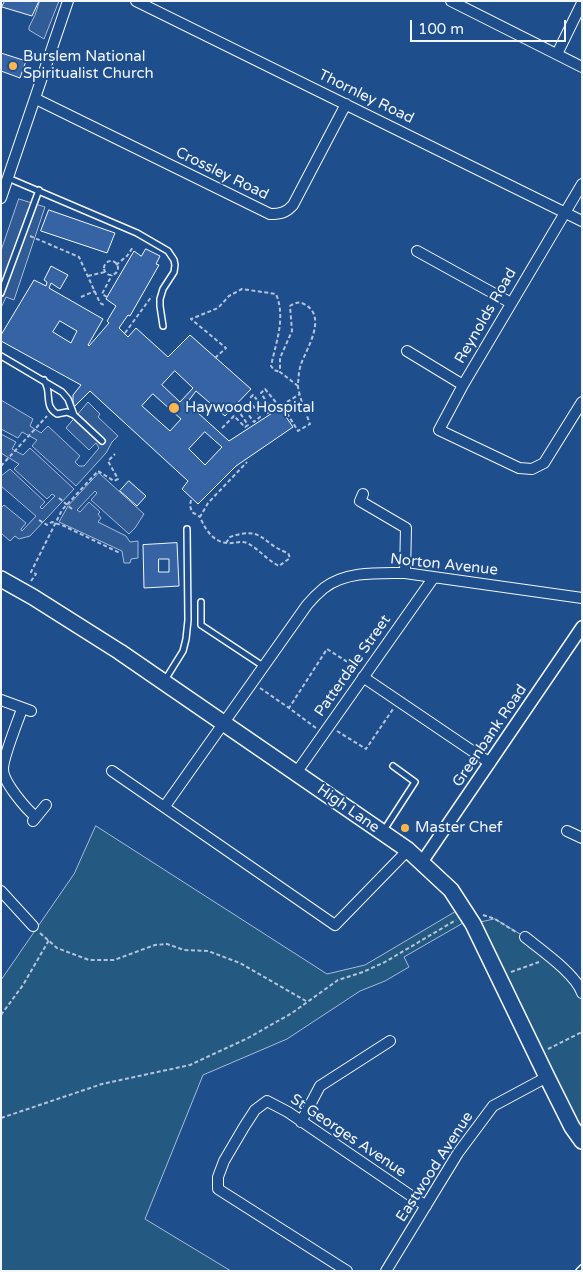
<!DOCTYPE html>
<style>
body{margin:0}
#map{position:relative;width:583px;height:1272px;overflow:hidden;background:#1f4e8c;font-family:"Varela Round",sans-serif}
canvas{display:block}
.frame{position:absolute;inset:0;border:2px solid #f2f6ff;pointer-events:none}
.scale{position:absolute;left:410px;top:20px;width:156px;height:22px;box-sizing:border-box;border:2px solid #f2f6ff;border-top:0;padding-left:6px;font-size:15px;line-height:18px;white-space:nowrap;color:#f2f6ff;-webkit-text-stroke:4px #1f4e8c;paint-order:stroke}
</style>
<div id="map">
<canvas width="583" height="1272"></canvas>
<div class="frame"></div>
<div class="scale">100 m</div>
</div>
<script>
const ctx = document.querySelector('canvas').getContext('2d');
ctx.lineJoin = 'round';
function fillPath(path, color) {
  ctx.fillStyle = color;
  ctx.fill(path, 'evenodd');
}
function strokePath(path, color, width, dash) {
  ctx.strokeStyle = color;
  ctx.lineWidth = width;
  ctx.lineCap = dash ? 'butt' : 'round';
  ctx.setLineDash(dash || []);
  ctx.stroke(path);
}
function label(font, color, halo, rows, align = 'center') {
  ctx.font = font + ' "Varela Round",sans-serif';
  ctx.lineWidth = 4;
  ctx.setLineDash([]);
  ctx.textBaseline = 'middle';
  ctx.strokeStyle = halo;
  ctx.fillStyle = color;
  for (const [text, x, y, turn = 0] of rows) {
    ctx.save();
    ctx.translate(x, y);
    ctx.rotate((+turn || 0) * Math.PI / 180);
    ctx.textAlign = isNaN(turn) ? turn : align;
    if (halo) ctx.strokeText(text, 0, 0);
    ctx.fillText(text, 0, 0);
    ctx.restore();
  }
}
const green = new Path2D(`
 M96,826l231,148 38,-9 98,-58 7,12 -66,38 5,10 -24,14 -25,10 -73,48 -84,36 -58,144 86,52h-230v-291l73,-106z
 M495,919l30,18 57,56v148l-109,-217z`);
const parking = new Path2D(`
 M40,1h19l-15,38 -15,-9v-3l6,-12z
 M19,199l26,8 -31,93 -8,-3 -5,11v-57z
 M1,400l32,19 -3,7 11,7 7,-7 32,30 -5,6 4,4h5l15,-18 -3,-5 -7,7 -23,-22 22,-26 12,12 -2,3 20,19 -6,6 -6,11 -30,33 -44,-40 5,-6 -15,-8 -4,6 -17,-9z
 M1,434l15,8 -4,7 11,6 7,-7 44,41 -44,47 -11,3 -4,-3 -5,5 -9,-8v-25l3,-3 22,18 -5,6 1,2 14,-15 -35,-30v-10l9,-7 35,33 -5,5 2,2 13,-13 -3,-2 -5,5 -33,-30 5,-5 -18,-11z
 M99,473l45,41 -9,14 -6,6 -38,-34 6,-7 -2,-2 -18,19 3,2 9,-10 11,10 -2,2 3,4 -3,4 28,14 4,6 8,-1v17l-7,1 -1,4h-6l-2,-12 -63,-29 9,-16z`);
const building = new Path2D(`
 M5,1h34l-7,15 -30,-9z
 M1,53l25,8 -6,17 -19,-7z
 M49,210l66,23 -8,20 -66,-22z
 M146,249l14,7 -4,8 3,1 -29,51 -2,-1 -9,13 9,9 8,-9 32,29 22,-22 61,54 -26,27 -29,-25 -9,12 42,38 51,-33 13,19 -57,39 -38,38 -16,-15 6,-8 -98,-90 -17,17v-13l8,-10 -80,-44v-6l33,-55 12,6 1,-4 -3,-2 7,-14 17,9 -8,14 -9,-6 -2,5 54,31 -15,26 1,1 20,-23 -2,-2 9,-15 -10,-7 1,-2 27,-46 7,5zM60,321l17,10 -6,12 -18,-11zM175,371l18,17 -13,14 -18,-17zM153,394l28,25 -11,12 -28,-25zM205,432l17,15 -17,18 -16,-16z
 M129,481l17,15 -9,10 -17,-15z
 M177,543l2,43 -35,2 -1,-43zM159,559h10v13h-10z`);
const path = new Path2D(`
 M30,236l49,21 21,46 4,2
 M104 268a7 7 0 1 1 14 0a7 7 0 1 1-14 0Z
 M116,265l11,-9 6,-9
 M88,276l17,-4
 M81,297l14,-6
 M107,297l-5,-3 10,-19
 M125,333l27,-37
 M215,358l11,-10 -35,-29 27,-11 11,-12 13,-7 34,5c10,24 0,48 -5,72l3,4 6,2
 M298,386l-18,-14v-14l12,-27 -2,-25c5,-3 9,-5 14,-2 24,12 3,44 -3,60 -2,6 -3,16 -3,23 2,12 8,26 12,37l-12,7 -16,-26 18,-11
 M222,428l12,-12 11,11 3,-2 -10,-15 4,-4 12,16 6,-5 -11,-18 4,-4 15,18 4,-2 -11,-18 4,-4 14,17 3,-1
 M1,466l46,-50
 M59,498l13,11
 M191,500l-1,6 2,6 8,5
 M39,520l8,5 5,-3 12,4 56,27
 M226,543l4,-6c34,-12 31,7 58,16l2,5 -11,8c-12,-6 -20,-17 -32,-23 -7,-3 -13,1 -20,0 -14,-1 -22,-14 -27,-26l8,-14 39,-41
 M31,581l5,-7 -5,-2 31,-62 36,-39 16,10 4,-2 -10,-18 7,-7
 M260,688l29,20
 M316,728l-27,-20 38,-59 30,19
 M337,731l29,18 27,-40
 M483,915l12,4 21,13
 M40,933l17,15 32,12h25l41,-15 12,-1 17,6 24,1 32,12 66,38
 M511,972l28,-10
 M1,1015l22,-30 26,-45
 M548,1049l34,-17
 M1,1118l101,-34 88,-19 58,-27 44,-25 46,-33 25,-8 22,-10 71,-42`);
const service = new Path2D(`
 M8,178l129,55 31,18 6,9 1,5 -1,7 -11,17 -3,10v7l3,20
 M1,293l38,-103
 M1,356l61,36 6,7 6,16
 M44,380c2,4 4,9 4,13 1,10 0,15 9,21l10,-2 7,3 28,26
 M201,602v23l62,41
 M165,680l18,-29 3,-12 2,-19 -1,-91
 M384,830l31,-48 -22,-16
 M579,1271l3,-3`);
const minor = new Path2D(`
 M136,1l446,220
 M451,1l131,66
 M557,54l25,-51
 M36,99l234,115c10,0 16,-1 23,-9l53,-101
 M582,184l-119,201 -24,45 80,38 13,1 12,-6 38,-61
 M1,198l67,-197
 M417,251l94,52
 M407,351l56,34
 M363,494l-3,7 46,27 -1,45
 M363,677l127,86
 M1,700l30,11
 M22,709c-4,12 -19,48 -19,60 0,13 23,40 33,48
 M112,771l223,154 73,-75
 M296,773l138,-196
 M165,806l142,-201c5,-6 11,-12 17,-17 22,-17 54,-15 81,-15l177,25
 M33,821l13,-16
 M567,831l15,7
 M1,891l32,35
 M525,937c16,13 51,37 57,56
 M301,1122l19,-36 70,-45
 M347,1271l-129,-82v-12l6,-16 20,-34 11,-17 12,-9 21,11 138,94
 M386,1271l72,-118 35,-47 54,-29`);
const tertiary = new Path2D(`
 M422,862l160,-235`);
const primary = new Path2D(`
 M1,579l32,18 87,55 288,198 43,40 22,34 74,153 25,50 10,14`);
const markers = [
 [13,66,5,"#ffb74d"],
 [174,408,6,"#ffb74d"],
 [405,828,5,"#ffb74d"]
];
const poiNames = [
 ["Burslem National",23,57],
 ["Spiritualist Church",23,74],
 ["Haywood Hospital",185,408],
 ["Master Chef",415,828]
];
const streetNames = [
 ["Thornley Road",366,97,26],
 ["Crossley Road",222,174,26],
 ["Reynolds Road",486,316,-60],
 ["Norton Avenue",444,565,6],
 ["Patterdale Street",353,666,-55],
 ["Greenbank Road",490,736,-56],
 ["High Lane",348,809,35],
 ["St Georges Avenue",348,1136,34],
 ["Eastwood Avenue",435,1167,-57]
];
fillPath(green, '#245a82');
strokePath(green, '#a8bbd7', 1);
fillPath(parking, '#305b95');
strokePath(parking, '#a8bbd7', 1);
fillPath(building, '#3563a3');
strokePath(building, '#f2f6ff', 1);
strokePath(service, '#f2f6ff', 8);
strokePath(minor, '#f2f6ff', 12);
strokePath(tertiary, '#f2f6ff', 14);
strokePath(primary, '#f2f6ff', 18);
strokePath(path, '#b3c4dc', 2, [4, 2.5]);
strokePath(service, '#1f4e8c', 5);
strokePath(minor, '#1f4e8c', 10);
strokePath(tertiary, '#1f4e8c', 11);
strokePath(primary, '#1f4e8c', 15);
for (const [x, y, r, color] of markers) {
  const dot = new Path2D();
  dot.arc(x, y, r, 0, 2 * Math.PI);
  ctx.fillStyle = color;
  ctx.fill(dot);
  strokePath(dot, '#1f4e8c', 2);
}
label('15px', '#f2f6ff', '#1f4e8c', poiNames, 'left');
label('15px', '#f2f6ff', '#1f4e8c', streetNames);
</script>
